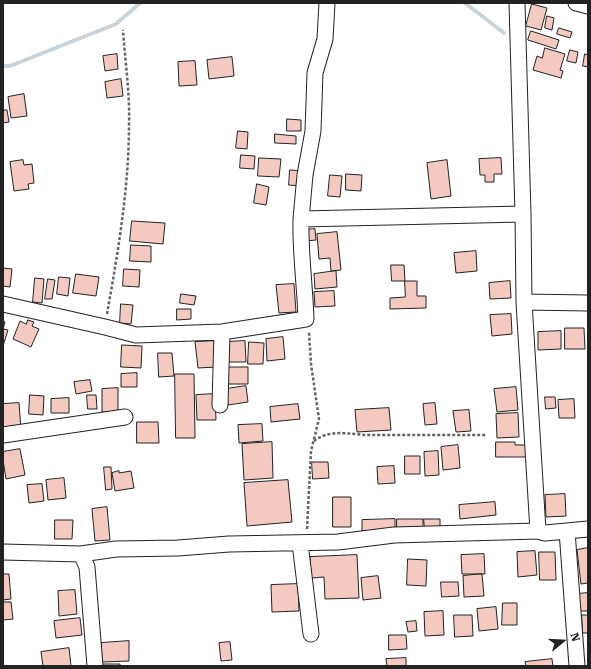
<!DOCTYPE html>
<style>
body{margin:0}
#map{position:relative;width:591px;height:669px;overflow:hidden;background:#fff;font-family:"Roboto Serif",serif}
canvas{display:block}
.frame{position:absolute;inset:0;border:4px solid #222;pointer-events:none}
.north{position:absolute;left:543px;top:621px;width:40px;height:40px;-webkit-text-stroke:3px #fff;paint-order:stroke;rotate:72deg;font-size:11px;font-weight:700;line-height:16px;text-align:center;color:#222}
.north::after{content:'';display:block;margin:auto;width:14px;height:18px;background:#222;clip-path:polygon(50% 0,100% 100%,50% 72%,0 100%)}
</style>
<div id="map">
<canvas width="591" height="669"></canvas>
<div class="frame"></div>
<div class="north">N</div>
</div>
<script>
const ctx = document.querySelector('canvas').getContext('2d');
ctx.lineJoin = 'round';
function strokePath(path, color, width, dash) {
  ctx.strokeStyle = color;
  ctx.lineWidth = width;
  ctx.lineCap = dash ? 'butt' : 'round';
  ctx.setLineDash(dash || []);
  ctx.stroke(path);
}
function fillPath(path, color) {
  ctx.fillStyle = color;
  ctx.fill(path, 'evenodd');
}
const stream = new Path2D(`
 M465,3l39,30
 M3,66h7l106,-42 24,-21`);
const building = new Path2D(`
 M532,4l15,4 -6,22 -15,-4z
 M547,16l7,2 -2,12 -7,-2z
 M559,28l13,4 -2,6 -13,-4z
 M531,31l28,9 -3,9 -28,-9z
 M545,48l20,6 -5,16 3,1 -2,7 -28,-8 4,-14 5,2z
 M570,50l8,2 -2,11 -9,-2z
 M117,54l1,15 -13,2 -2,-15z
 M585,54l3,1v12l-5,-1z
 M232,57l2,19 -25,3 -2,-19z
 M195,61l2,24 -18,1 -1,-24z
 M121,79l2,17 -16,2 -2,-16z
 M24,94l3,22 -16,2 -3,-21z
 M3,110h4l2,12 -6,1z
 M287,119l14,1v11h-14z
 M238,131l10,1 -1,17 -11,-1z
 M275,134l21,2v8l-21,-1z
 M241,155l14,1 -1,13 -14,-1z
 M259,158l22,1 -2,18 -21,-1z
 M501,158l1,16h-8v8h-9v-7h-5l-1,-16z
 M23,160l1,5 8,-1 2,19 -6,1 1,5 -15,2 -4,-29z
 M447,160l4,36 -20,3 -4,-36z
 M290,170l13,1 -1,15 -13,-1z
 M346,174l16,1 -1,16 -15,-1z
 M330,175l12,1 -2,21 -12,-1z
 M257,184l12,3 -3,18 -12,-2z
 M132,221l33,2 -2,21 -33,-3z
 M315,229l1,11 -10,1 -1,-11z
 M337,232l4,38 -10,1 -1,-13 -11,1 -2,-25z
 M131,245l20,1v16l-21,-1z
 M476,251l1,20 -21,2 -2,-20z
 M391,265h13l1,16h-13z
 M3,268l9,1 -2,18 -7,-1z
 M124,269l16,1 -1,17 -16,-1z
 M336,271l1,16 -22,2 -1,-15z
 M76,274l23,3 -3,19 -23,-3z
 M59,277l11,1 -2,18 -11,-2z
 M35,278l9,1 -2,24 -9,-1z
 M48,279l7,1 -3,19h-7z
 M405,281h12v15h9v12l-36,1v-11l15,-1z
 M510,281l1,17 -21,1 -1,-16z
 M294,284l2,28 -17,1 -3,-28z
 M334,291l1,15 -20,1 -1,-15z
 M181,294l15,2 -2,9 -14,-2z
 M121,304l12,1 -2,19 -11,-1z
 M177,309h14v10l-14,1z
 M511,314l1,20 -20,2 -2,-21z
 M28,320l6,2 -2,4 7,3 -8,18 -18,-8 7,-18 6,3z
 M3,321l2,1 -2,7 5,1 -5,16z
 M565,328h19l1,21h-20z
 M561,331v18l-23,1v-18z
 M283,337l2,22 -18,2 -1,-22z
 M215,341l2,26 -19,1 -3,-26z
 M245,341l1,21h-20v-20z
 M249,342l15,1 -1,21h-15z
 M122,345l20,1 -1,22 -20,-1z
 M158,353h14l2,23 -15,1z
 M228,367h20v17h-19z
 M137,373v14h-16v-13z
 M175,374h19l1,64h-19z
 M90,380l2,11 -16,3 -2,-12z
 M246,386l2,16 -20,3 -2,-16z
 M516,387l2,23 -21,2 -3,-23z
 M118,388v24h-16v-23z
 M215,394l1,26h-19l-1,-25z
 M30,395l14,1 -1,19 -14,-1z
 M87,395h9l1,14h-9z
 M545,397h10l1,11 -10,1z
 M69,398v15h-18v-14z
 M574,399l1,19h-16l-1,-18z
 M19,403l2,26 -18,1v-26z
 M435,403l2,21 -12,1 -2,-21z
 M298,404l2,15 -29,3 -1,-15z
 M389,408l2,22 -34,2 -2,-22z
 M469,410l2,21 -15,1 -3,-21z
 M518,413l1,24 -22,1 -1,-24z
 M137,422h21l1,21h-22z
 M262,424l1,17 -24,2 -1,-18z
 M272,442l1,36 -29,2 -2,-36z
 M496,442h19v3h11v12h-30z
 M458,445l2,23 -17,2 -2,-23z
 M20,449l5,26 -19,4 -3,-19v-8z
 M438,451l1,24 -14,1 -1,-24z
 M405,456h15v18h-15z
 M312,462h16l1,16 -16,1z
 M394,466l1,17 -17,1 -1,-17z
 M104,467h7l1,22 -6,1z
 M119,471v2l12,-2 3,17 -19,3 -3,-18z
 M64,478l2,20 -18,2 -2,-20z
 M288,480l4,42 -45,4 -3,-43z
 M42,484l2,17 -15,2 -2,-18z
 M565,494l1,22 -20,1 -1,-22z
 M333,497h18v30h-18z
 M495,502l1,13 -36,4 -1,-14z
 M107,507l3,33 -15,1 -3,-32z
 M395,519v11l-33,1v-11z
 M397,519h26v12h-26z
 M424,519h16v11h-15z
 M55,520h18l-1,19h-17z
 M588,548v35l-7,1 -4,-34z
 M535,551l2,24 -19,2 -1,-25z
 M539,552h16l1,28h-16z
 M484,554l1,20h-23l-1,-19z
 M357,555l2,43 -34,1 -1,-22 -13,1 -1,-21z
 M408,559l19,1 -1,26 -19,-1z
 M3,574h6l2,25 -8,1z
 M482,574l2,22 -20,1 -1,-21z
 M378,576l3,22 -18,2 -2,-22z
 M441,582h17l1,14 -17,1z
 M298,584l1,27 -27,1 -1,-27z
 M75,590l2,24 -18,2 -1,-25z
 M588,593v18h-9l-2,-17z
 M3,602h8l2,17 -10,1z
 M503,603h14v22h-15z
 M496,607l2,22 -19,2 -2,-22z
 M443,611l1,24 -19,1 -1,-24z
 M454,615h18l1,21 -18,1z
 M582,615h6v18h-5z
 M80,618l2,17 -26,3 -2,-17z
 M416,621l1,10 -9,1 -2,-10z
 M389,635h17l1,14 -18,1z
 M129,641v20l-27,1 -1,-19z
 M230,642l2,18 -11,1 -2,-18z
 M69,648l2,18h-28l-2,-14z
 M406,658v8h-19l-1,-7z
 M552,659l1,7h-27l-1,-4z
 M102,664h18v2h-18z`);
const path = new Path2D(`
 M107,314c11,-62 22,-126 22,-190 1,-31 -4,-63 -6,-94
 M314,441c15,-12 35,-7 52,-6h120
 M307,529l4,-78 8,-32 -8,-55 -2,-32`);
const minor = new Path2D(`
 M517,3l6,211 1,88 14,229
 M576,3l12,3
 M301,219l4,-44 8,-44 2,-58 10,-34 2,-36
 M524,302l64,1
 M3,304l102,23 31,8 86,-3 84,-13c-1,-33 -6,-67 -5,-100l222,-5
 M220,405l2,-73
 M3,435l122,-18
 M567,531l10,135
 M300,543l11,91
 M3,552l78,2 35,-5 62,-1 51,-4 109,-2 56,-7 144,-4 7,2 43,-4
 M81,554l6,13 8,99`);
strokePath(stream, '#c7d3dd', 4);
fillPath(building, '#f3c9c0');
strokePath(building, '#222', 1);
strokePath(minor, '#222', 17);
strokePath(path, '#646464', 2.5, [3, 2]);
strokePath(minor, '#fff', 15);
</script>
